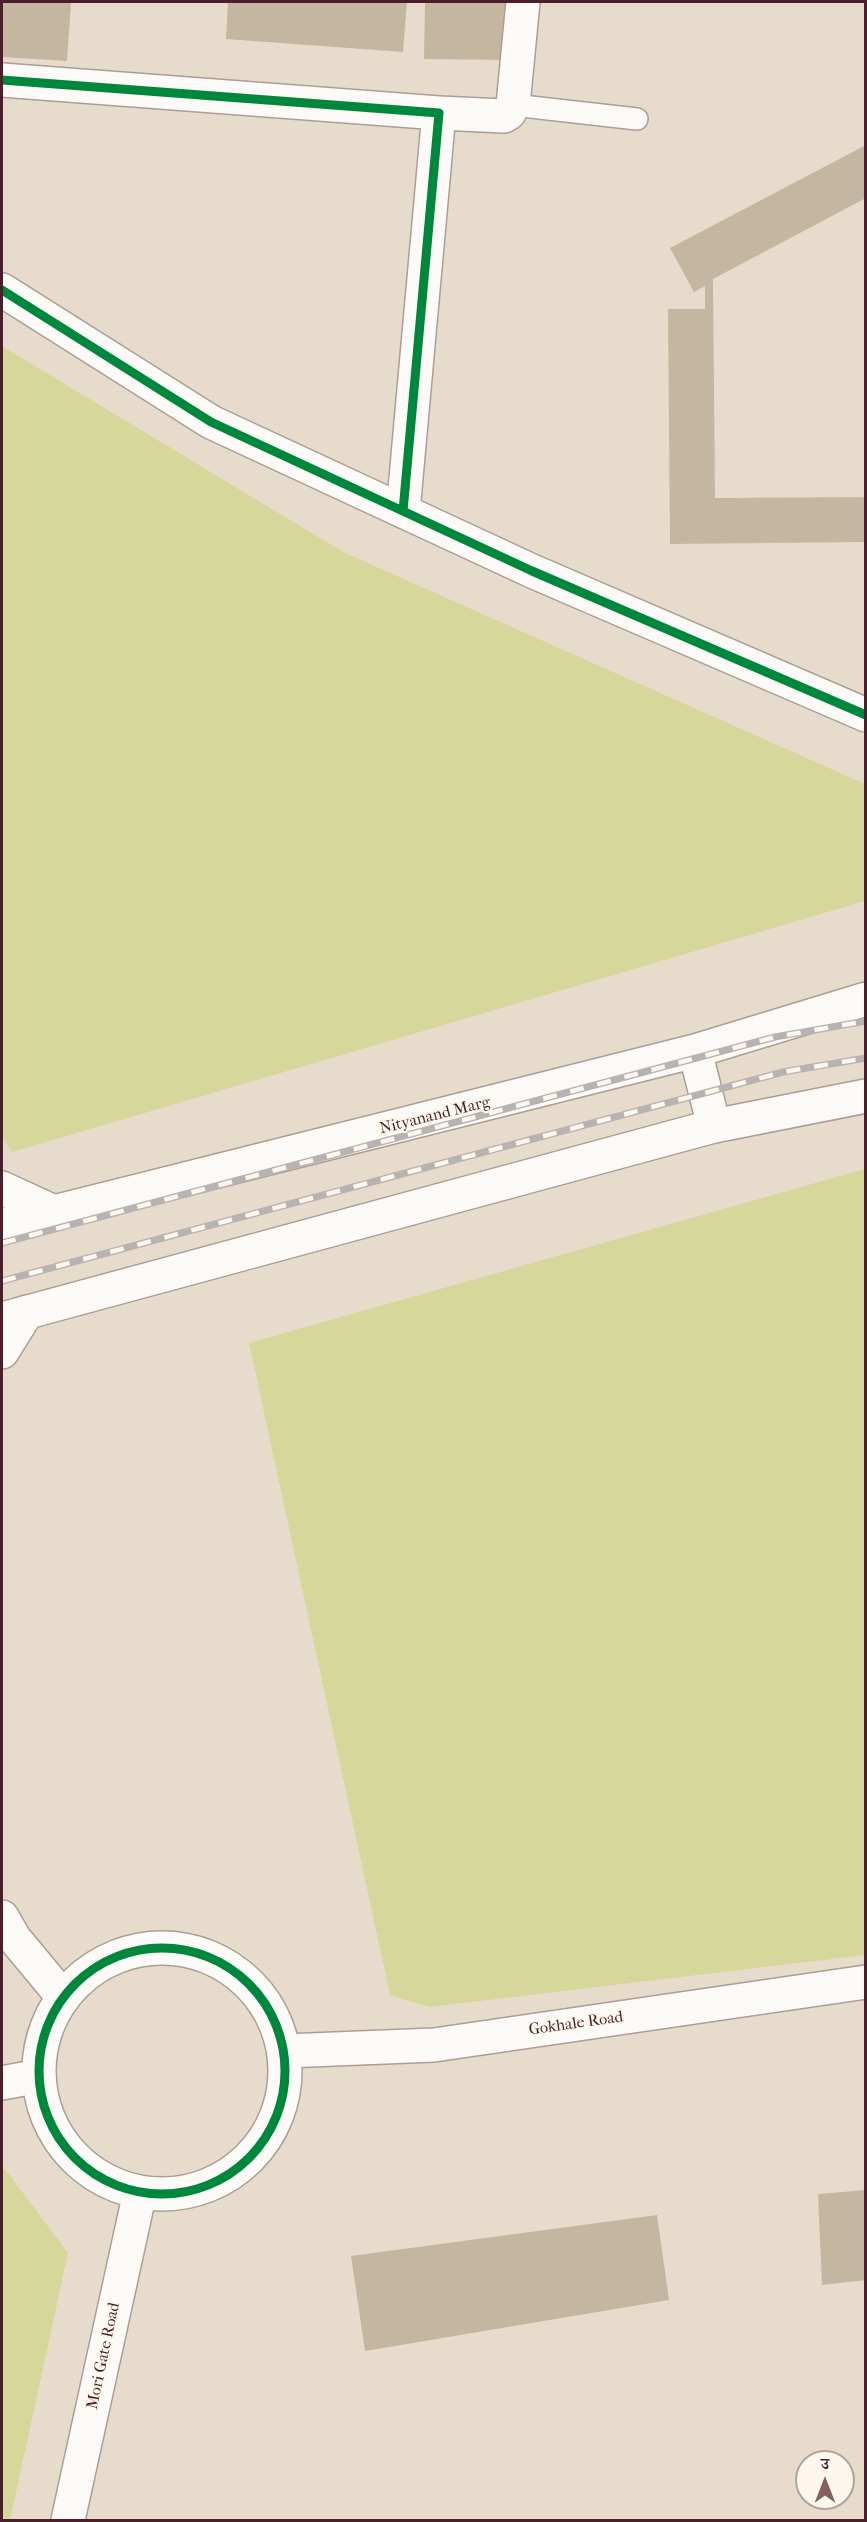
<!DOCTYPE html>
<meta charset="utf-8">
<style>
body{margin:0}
#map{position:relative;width:867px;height:2522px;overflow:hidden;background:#e7dccb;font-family:"IM FELL French Canon","Noto Serif Devanagari",serif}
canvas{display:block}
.frame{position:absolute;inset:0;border:3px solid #4a1f2b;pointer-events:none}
.north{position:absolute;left:795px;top:2450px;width:60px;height:60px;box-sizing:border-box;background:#fbf7ec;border:2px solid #b4a19f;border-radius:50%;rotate:0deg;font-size:16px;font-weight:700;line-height:24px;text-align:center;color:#4a1f2b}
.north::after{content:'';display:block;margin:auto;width:21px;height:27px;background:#816163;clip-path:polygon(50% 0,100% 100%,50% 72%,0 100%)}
</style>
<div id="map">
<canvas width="867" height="2522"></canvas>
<div class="frame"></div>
<div class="north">उ</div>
</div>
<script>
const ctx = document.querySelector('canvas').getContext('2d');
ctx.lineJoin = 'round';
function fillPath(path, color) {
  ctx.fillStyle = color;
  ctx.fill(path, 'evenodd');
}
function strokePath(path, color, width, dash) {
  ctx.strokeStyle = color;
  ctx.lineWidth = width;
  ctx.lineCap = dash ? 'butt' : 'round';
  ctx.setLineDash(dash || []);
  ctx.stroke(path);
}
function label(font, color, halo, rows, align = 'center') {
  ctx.font = font + ' "IM FELL French Canon",serif';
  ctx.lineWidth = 4.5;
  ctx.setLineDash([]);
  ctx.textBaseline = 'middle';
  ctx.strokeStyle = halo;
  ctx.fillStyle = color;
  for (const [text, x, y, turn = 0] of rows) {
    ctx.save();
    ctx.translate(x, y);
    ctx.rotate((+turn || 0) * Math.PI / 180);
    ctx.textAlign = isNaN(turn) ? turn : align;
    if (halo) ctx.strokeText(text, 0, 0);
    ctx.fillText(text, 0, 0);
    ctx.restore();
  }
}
const green = new Path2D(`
 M2,346l341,206 522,232v117l-853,251 -10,-15z
 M865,1169v786l-436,52 -39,-12 -141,-652z
 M5,2169l63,84 -58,267 -8,-2v-348z`);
const building = new Path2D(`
 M2,2h69l-4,59 -65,-4z
 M228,2h179l-4,50 -177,-13z
 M425,2h85l-1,58 -85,-1z
 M866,145v53l-153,81 2,219 151,-1v45l-196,2 -2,-235h37v-23l-11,6 -24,-44z
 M866,2190v90l-44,5 -4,-91z
 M657,2215l12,85 -304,51 -14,-95z`);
const service = new Path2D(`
 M513,105l124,14`);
const minor = new Path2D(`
 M2,80l437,33 -36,398
 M439,113l65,3 5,-3 4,-8 10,-103
 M285,2051l149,-6 432,-63
 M2,2083l37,-7`);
const tertiary = new Path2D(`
 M2,290l209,132 321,149 334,144
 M2,1917l12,21 49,59
 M39 2071a123 123 0 1 1 246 0a123 123 0 1 1-246 0Z
 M68,2520l72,-328`);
const secondary = new Path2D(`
 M2,1188l52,24
 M2,1352l25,-40`);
const primary = new Path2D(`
 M695,1051l19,75
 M2,1225l693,-174 171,-52
 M2,1319l712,-193 152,-30`);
const rail = new Path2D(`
 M2,1243l773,-206 91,-16
 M2,1281l781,-209 83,-14`);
const cycleway = new Path2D(`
 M2,80l437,33 -36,398
 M2,290l209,132 321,149 334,144
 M39 2071a123 123 0 1 1 246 0a123 123 0 1 1-246 0Z`);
const streetNames = [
 ["Nityanand Marg",435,1116,-14],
 ["Gokhale Road",576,2024,-8],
 ["Mori Gate Road",104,2356,-78]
];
fillPath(green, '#d5d79b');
fillPath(building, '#c4b6a1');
strokePath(service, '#aa9e96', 24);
strokePath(minor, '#aa9e96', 36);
strokePath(tertiary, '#aa9e96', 36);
strokePath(secondary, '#aa9e96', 36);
strokePath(primary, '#aa9e96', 36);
strokePath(service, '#fbfaf7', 21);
strokePath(minor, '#fbfaf7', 33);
strokePath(tertiary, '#fbfaf7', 33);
strokePath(secondary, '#fbfaf7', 33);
strokePath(primary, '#fbfaf7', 33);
strokePath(rail, '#b9b2b2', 7);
strokePath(rail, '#fbf7ec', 4.5, [14]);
strokePath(cycleway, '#00873e', 9);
label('16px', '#4a1f2b', '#fbf7ec', streetNames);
</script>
